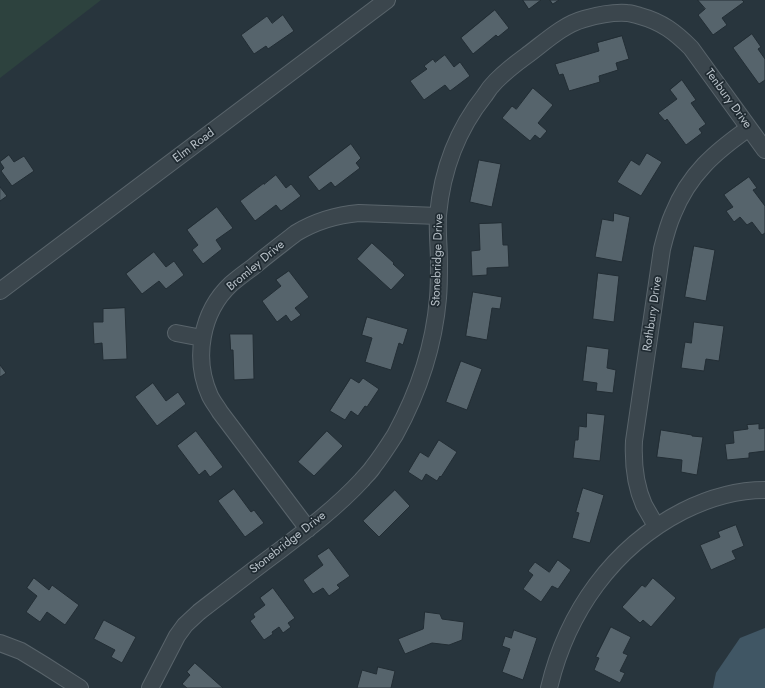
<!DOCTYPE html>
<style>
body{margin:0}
canvas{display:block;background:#28353d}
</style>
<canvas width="765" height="688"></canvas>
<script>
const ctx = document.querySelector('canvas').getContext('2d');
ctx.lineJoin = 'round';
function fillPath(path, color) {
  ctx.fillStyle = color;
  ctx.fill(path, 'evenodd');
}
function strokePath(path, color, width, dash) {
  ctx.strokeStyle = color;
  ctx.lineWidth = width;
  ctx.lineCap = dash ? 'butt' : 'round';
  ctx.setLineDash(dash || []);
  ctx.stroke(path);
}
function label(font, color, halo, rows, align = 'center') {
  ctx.font = font + ' Jost,sans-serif';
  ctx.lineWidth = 3.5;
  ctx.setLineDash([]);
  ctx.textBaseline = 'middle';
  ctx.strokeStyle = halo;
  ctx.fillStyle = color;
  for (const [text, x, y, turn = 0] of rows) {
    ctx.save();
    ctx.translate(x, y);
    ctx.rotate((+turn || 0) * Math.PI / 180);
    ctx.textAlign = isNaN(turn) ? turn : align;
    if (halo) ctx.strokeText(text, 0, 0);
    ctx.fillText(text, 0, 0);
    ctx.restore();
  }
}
const green = new Path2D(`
 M0,0h101l-101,78z`);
const water = new Path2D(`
 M765,628v60h-52l3,-15 24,-35z`);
const building = new Path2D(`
 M523,0h18l-12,9z
 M550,0h9l-6,4z
 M698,0h44l2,2 -22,16 5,7 -14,10 -15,-20 7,-6z
 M495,10l14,18 -11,9 -2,-2 -23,19 -12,-16z
 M283,15l11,16 -26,18 -2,-3 -12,8 -13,-19 26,-19 5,7z
 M752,34l9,13 -3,2 7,10v21l-6,4 -26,-36z
 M622,36l7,23 -13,4 2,7 -19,6 1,6 -31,9 -6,-17 -4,1 -4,-11 44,-13 -2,-8z
 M445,55l9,12 6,-5 10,14 -20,15 -5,-6 -21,15 -14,-19 17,-12 -3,-3 9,-7 2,3z
 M682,80l14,20 -5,3 15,21 -7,5 3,4 -16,12 -19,-26 -2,2 -7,-8 19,-14 -7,-9z
 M533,88l20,17 -15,18 9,8 -7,8 -5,-4 -5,6 -28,-23 10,-12 4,3z
 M351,144l10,14 -5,5 4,5 -25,19 -4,-5 -12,9 -11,-14z
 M647,153l15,9 -21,34 -24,-14 14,-22 8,5z
 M9,155l5,7 10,-6 10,15 -22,15 -11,-15 3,-3 -4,-6z
 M479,160l22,4 -9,43 -22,-5z
 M276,175l10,13 5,-4 10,12 -20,15 -5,-6 -21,16 -15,-20 24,-18v1z
 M749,177l8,11 -4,2 12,16v27l-3,2 -10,-13 -5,3 -7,-8 -6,5 -8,-11 7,-4 -9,-12z
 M0,187l7,9 -7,5z
 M217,207l16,21 -17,12 6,9 -19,15 -11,-14 6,-5 -11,-15z
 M614,213l16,4 -8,45 -27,-5 7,-38 11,2z
 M502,223l1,22h5l1,22 -22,1v7l-15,1 -1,-25 9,-1 -1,-26z
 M372,243l22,20 -1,1 12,11 -14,15 -34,-31z
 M694,246l21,4 -9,51 -21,-4z
 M154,252l12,15 8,-6 10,14 -18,14 -7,-8 -17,13 -16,-20z
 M289,271l20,26 -14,11 6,7 -10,7 -5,-7 -9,7 -15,-21 19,-15 -5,-6z
 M598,273l21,3 -5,46 -21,-3z
 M473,292l29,5 -2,12 -8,-1 -5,32 -21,-4z
 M125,308l2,51 -24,1 -1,-17 -8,1 -1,-22h10v-13z
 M367,317l41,12 -5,16 -4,-2 -8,27 -26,-8 7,-24 -10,-3z
 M694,322l30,4 -5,35 -13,-2 -2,12 -23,-3 4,-26 6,1z
 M230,334h23l1,45 -20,1 -1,-30h-2z
 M587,346l22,3 -2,19 9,2 -3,23 -17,-2 1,-8 -14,-2z
 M461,361l21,8 -15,41 -21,-8z
 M0,365l6,8 -6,4z
 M351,378l8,5 4,-5 16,11 -12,18 -2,-1 -7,10 -7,-5 -6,9 -15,-9z
 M153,383l13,18 12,-9 8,12 -29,22 -22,-29z
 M587,413l18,2 -5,46 -27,-3 2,-18h3l1,-14 7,1z
 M759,424v5l6,-1v23l-16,2v5l-22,2 -2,-16 9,-1 -1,-12 15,-2 -1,-4z
 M661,430l31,5v1l11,1 -6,38 -16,-3 1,-12 -25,-3z
 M196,431l27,36 -13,10 -5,-7 -6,5 -22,-29z
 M327,431l16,15 -29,30 -16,-14z
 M439,440l18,12 -16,25 -1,-1 -3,5 -11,-7 -4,7 -14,-9 12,-20 8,5z
 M583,488l21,7 -14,48 -18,-5 7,-25 -3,-1z
 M234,489l17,23 3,-2 10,13 -19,14 -27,-36z
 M395,490l15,16 -31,31 -16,-16z
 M736,525l8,21 -12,5 4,8 -25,11 -11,-25 20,-8 -2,-5z
 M329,548l21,28 -13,9 3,3 -11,8 -6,-8 -10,6 -10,-14 20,-15 -6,-9z
 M558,560l13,10 -13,19 -6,-3 -11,16 -18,-13 10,-14 -5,-4 7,-9 14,10z
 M34,578l15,12 3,-5 27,20 -14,20 -18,-13 -7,10 -14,-10 11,-16 -10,-8z
 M653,578l23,20 -25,29 -8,-7 -3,3 -18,-16 20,-22 3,2z
 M273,588l22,30 -7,5 3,4 -8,6 -4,-6 -7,5 1,2 -9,6 -14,-19 5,-4 -2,-3 12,-9 -5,-7z
 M425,612l15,2 2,5 22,3 -2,18 -13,5 -17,-2 -27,11 -7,-15 25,-10z
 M104,620l32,17 -14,26 -11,-6 4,-7 -21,-11z
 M611,627l20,10 -8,16 5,2 -8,16 5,2 -5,10 -26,-13 5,-12 -3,-1z
 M514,630l23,8 -14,42 -21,-8 8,-23 -8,-3 3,-10 6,2z
 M195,663l28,25h-36l-5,-4 8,-9 -3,-3z
 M378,667l17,4 -4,17h-34l5,-18 14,4z`);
const minor = new Path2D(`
 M0,291l387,-291
 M176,333l26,5
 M656,526c-4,-7 -8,-14 -12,-21 -9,-20 -11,-43 -10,-64l28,-192c3,-12 6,-24 11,-35 16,-40 42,-62 76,-86
 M308,529l-88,-117c-3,-5 -7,-10 -10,-16 -17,-37 -9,-84 21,-112 7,-6 15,-12 22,-17 14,-12 29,-23 43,-34 20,-12 40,-18 63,-20l79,3
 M0,643l21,8 23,14 36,23
 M150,688l27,-52 8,-11 14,-13c26,-20 53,-41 80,-61 29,-22 58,-44 83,-71 3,-4 8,-8 11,-13 8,-10 15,-21 22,-32 23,-42 39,-89 43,-137 1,-11 1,-23 1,-35 0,-16 -2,-32 -1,-48 4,-44 19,-85 47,-120 3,-5 7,-10 11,-14 9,-9 19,-17 30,-25 18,-13 36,-31 58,-37 14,-4 29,-7 43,-6 4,0 9,2 13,3 22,6 35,16 51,32l74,102
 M549,688c18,-76 64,-141 134,-177 26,-13 53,-21 82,-21`);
const streetNames = [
 ["Tenbury Drive",728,99,54],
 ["Elm Road",194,146,-37],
 ["Stonebridge Drive",438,260,-88],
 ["Bromley Drive",256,266,-40],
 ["Rothbury Drive",653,314,-82],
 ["Stonebridge Drive",288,543,-38]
];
fillPath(green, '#2d423e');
fillPath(water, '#405664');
fillPath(building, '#56646c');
strokePath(building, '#222d34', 1);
strokePath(minor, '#59646b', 18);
strokePath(minor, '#3b464d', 16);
label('12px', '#b8c1c8', '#202b32', streetNames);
</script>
